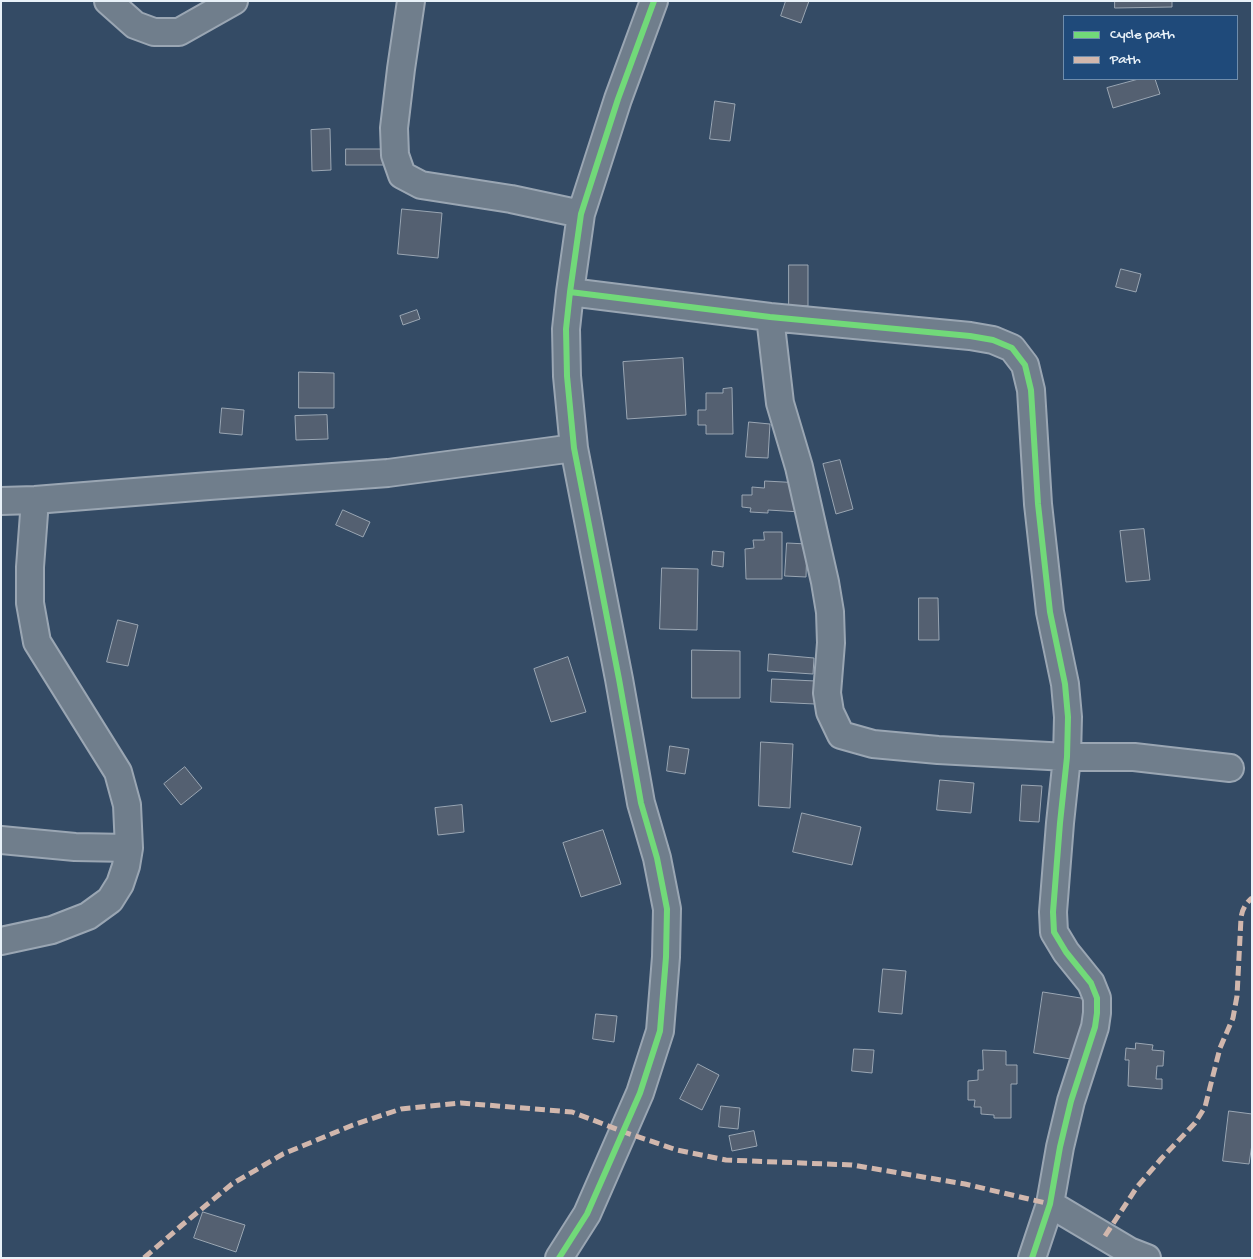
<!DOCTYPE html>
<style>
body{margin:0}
#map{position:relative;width:1253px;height:1259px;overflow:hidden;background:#344b65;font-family:"Gochi Hand",sans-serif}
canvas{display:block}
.frame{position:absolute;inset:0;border:2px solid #e8f1f8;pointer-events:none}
.legend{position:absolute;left:1063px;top:15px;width:175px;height:65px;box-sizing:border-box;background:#1f4a7a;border:1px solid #6f8dac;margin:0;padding:6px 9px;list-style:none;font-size:15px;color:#e8f1f8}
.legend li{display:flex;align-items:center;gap:10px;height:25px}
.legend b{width:25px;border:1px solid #6f8dac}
</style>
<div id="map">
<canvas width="1253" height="1259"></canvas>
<div class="frame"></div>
<ul class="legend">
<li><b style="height:6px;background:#71d979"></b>Cycle path</li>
<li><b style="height:6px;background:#d1b7ad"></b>Path</li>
</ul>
</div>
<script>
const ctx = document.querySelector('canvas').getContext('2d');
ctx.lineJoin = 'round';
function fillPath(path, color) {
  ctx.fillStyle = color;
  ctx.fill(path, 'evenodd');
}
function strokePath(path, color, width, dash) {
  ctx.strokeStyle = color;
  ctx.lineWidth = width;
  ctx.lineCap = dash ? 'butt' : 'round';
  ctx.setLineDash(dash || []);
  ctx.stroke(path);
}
const building = new Path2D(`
 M786,1h23l-8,22 -20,-7z
 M1115,1h57v6l-57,1z
 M1139,79h16l5,15 -47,14 -6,-20z
 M715,101l20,3 -5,37 -20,-2z
 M330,129l1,41 -19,1 -1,-41z
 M346,149h38v16h-38z
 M402,209l40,4 -4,45 -40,-4z
 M789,265h19v41h-19z
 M1121,269l20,5 -5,18 -20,-5z
 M417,310l3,9 -17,6 -3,-9z
 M683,358l3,57 -59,4 -4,-57z
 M299,372l35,1v35h-35z
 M732,388l1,46h-27v-9h-8v-15h8v-17h17v-4z
 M222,408l22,2 -2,25 -22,-2z
 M327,415l1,24 -32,1 -1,-24z
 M749,422l21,2 -2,34 -22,-1z
 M840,460l13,49 -17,5 -13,-50z
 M765,481l37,2 -1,29 -33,-2v3l-18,-1 1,-4 -9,-1v-12h10v-8l12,1z
 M343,510l27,12 -7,15 -27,-12z
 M1144,529l6,51 -24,2 -6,-51z
 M764,532h18v47h-36l-1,-30 9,-1 -1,-8h11z
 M787,543l20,1 -1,33 -21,-1z
 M713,551l11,1 -1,15 -11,-2z
 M662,568l36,1 -1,61 -37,-1z
 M919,598h19l1,42h-20z
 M118,620l20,5 -10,41 -21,-4z
 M692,650l48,1v47h-48z
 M769,654l45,4 -1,16 -45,-3z
 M568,657l18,55 -35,10 -17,-53z
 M772,679l44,2 -1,23 -44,-2z
 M761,742l32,2 -3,64 -31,-2z
 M670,746l19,3 -4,25 -18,-3z
 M185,767l17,21 -21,17 -17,-21z
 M940,780l34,3 -3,30 -34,-3z
 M1022,785l20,1 -3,36 -19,-1z
 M462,805l2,27 -26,3 -3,-27z
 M802,813l59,14 -9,38 -59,-13z
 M603,830l18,54 -40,13 -18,-54z
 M883,969l23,2 -4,43 -23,-2z
 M1043,992l44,7 -10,61 -43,-7z
 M596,1014l21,2 -3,26 -21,-3z
 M1136,1043l17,2 -1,5 12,1 -1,15h-6l-1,13h6v10l-34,-3 1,-26h-4l1,-12 9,1z
 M854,1049l20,1 -2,23 -20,-2z
 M983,1050l23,1v14h11v19h-6v34h-17v-3l-13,-1v-7h-7l1,-7h-7v-19l10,-1v-10h5z
 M698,1064l21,11 -17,35 -22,-11z
 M721,1106l19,2 -2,21 -19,-2z
 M1229,1111l23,3v30l-3,20 -26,-3z
 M754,1131l3,15 -25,5 -3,-15z
 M203,1212l42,13 -9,27 -42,-14z`);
const minor = new Path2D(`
 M108,1l27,24 19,7h25l55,-31
 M411,1l-10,68 -7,59 1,27 7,20 19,10 90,14 70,15
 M570,292l200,25 200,19 23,4 19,8 13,17 6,25 7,114 12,108 15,72 3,33 -1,40 -7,66 -7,89 1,20 12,20 25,31 6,15v15l-2,14 -24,74 -11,46 -10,57 -18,54
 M770,317l10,86 19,64 26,115 5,30 1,31 -4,50 3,19 11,23 32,9 65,6 129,7h67l96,11
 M1,501l34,-1 174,-14 179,-13 186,-25
 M1,840l74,7 54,1
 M1,941l51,-11 36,-14 22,-16 10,-16 6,-18 3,-18 -2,-43 -9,-33 -81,-130 -7,-39v-36l5,-67
 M1050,1204l79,47 18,7
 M559,1258l28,-44 53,-121 20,-62 6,-74 1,-48 -10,-51 -16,-55 -22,-124 -45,-231 -7,-72 -1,-47 4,-37 11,-78 37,-115 36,-98`);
const quiet = new Path2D(`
 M1105,1236l32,-49 24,-28 34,-36 10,-16 15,-59 13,-30 4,-22 4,-78c1,-8 4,-14 11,-20
 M144,1258l38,-33 50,-41 51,-30 70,-29 48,-16 60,-6 111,9 52,20 53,18 49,10 126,5 113,19 85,20`);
const cycleway = new Path2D(`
 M570,292l200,25 200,19 23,4 19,8 13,17 6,25 7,114 12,108 15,72 3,33 -1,40 -7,66 -7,89 1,20 12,20 25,31 6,15v15l-2,14 -24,74 -11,46 -10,57 -18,54
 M559,1258l28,-44 53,-121 20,-62 6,-74 1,-48 -10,-51 -16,-55 -22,-124 -45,-231 -7,-72 -1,-47 4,-37 11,-78 37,-115 36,-98`);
fillPath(building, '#546071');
strokePath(building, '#9aa6b3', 1);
strokePath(minor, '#9aa6b3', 30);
strokePath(minor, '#707e8c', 26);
strokePath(quiet, '#d1b7ad', 5, [10, 5]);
strokePath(cycleway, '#71d979', 6);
</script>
